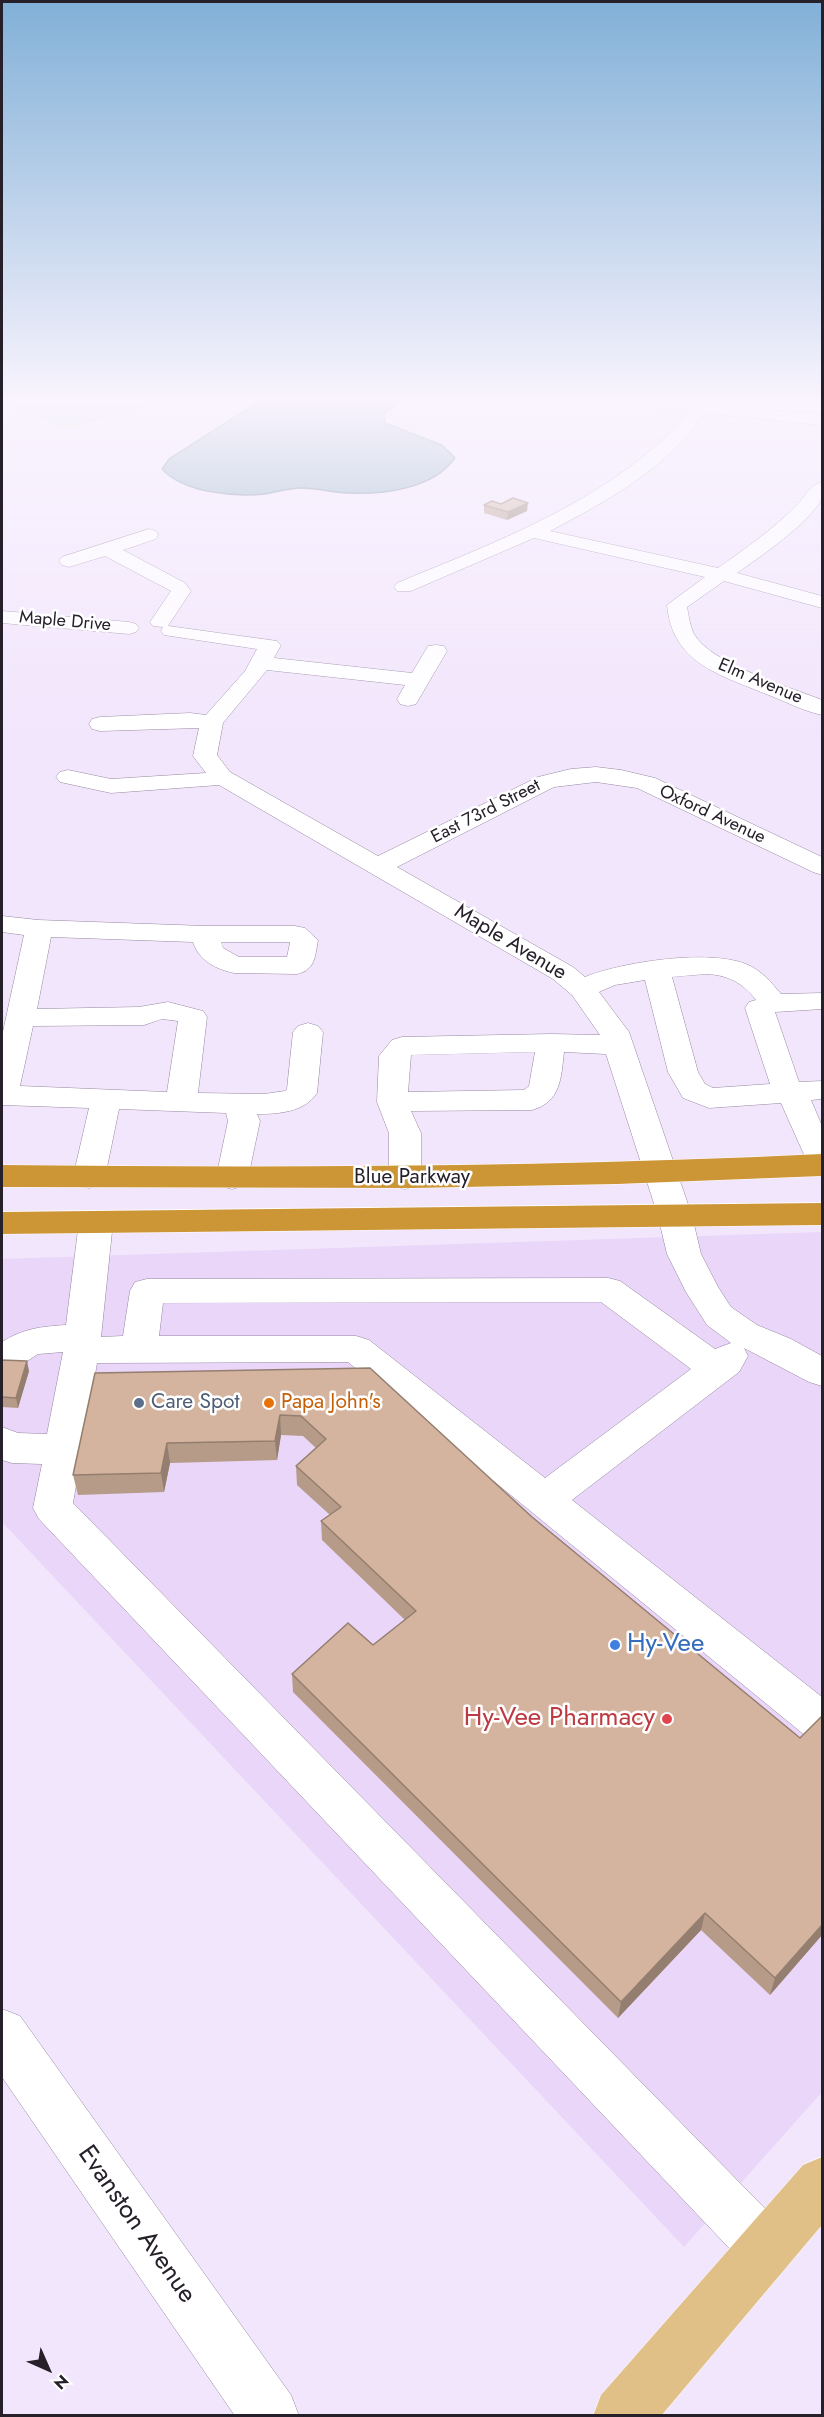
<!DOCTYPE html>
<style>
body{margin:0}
#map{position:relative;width:824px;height:2417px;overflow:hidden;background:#f2e6fc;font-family:Jost,sans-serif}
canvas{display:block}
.frame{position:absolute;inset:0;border:3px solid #26202a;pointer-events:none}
.north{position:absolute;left:18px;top:2339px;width:60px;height:60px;-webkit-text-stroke:4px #fff;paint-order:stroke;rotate:135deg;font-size:16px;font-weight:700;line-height:24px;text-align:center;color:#26202a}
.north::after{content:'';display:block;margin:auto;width:21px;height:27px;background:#26202a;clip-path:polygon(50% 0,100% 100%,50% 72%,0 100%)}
</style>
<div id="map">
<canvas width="824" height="2417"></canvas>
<div class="frame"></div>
<div class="north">N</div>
</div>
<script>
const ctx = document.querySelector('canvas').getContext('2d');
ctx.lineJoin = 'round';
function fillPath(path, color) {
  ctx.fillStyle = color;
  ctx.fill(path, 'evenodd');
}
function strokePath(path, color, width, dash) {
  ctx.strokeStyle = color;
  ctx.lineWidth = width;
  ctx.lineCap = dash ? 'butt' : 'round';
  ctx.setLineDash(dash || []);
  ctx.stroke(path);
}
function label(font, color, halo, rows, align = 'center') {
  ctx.font = font + ' Jost,sans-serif';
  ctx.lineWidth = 5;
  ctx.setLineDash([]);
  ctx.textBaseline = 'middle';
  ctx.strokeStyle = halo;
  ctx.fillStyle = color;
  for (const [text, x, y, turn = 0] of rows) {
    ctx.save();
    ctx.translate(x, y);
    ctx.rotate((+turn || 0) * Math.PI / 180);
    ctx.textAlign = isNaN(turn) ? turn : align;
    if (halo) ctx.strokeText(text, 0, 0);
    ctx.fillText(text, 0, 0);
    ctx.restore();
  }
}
const built = new Path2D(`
 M822,1232v860l-138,155 -682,-725v-263z`);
const green = new Path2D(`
 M2,401h165l-102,29z`);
const water = new Path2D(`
 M260,401h144l-20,12 1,10 57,22 13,13c-22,31 -72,37 -108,35 -15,-1 -31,-5 -46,-5 -12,0 -24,4 -36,6 -31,3 -81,-1 -103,-25l7,-10z`);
const minor = new Path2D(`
 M628,401h82l-1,3 113,11v10l-118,-12c-34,54 -99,89 -154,118l168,37c27,-19 54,-38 78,-62 8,-8 15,-22 26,-24 0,5 2,13 -1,18 -14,25 -60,56 -84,73l85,23v12l-98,-27 -37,26c2,10 3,19 7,27 17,30 96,53 128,66v15c-19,-4 -37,-14 -56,-21 -46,-19 -94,-31 -99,-89l38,-28 -171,-39 -123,53h-14l-3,-4 3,-4c84,-35 171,-67 243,-124 18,-14 36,-29 49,-48l-53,-5z
 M149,529l7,2 2,4 -2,4 -33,11 62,33 6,8 -23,35 109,15 4,4 -7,13 138,15 16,-27 8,-1 8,1 3,5 -31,53 -8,2 -8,-2 -3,-5 8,-14 -138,-15 -44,53 -6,32 13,17 148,84 160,-79 33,-8 25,-2 25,3 34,8 167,79v18l-9,-3 -176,-84 -41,-6 -42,5 -157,80 176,100 12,10c37,-15 123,-28 161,-13 15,6 25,18 35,30l41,-1v16l-47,3 24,70 23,-1v18l-11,1 11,26v44l-11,-4 -5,-7 -25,-56 -72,5 -26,-10 -15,-26 -23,-92 -30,5 -16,7 30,40 63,184 9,38 17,33 13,20 26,18 34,14 31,17v30l-13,-4 -65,-34 4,8 -9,16 -167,128 250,197v46l-15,-6 -459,-375 -251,1 -24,140 713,727 8,19 -8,19 -19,8 -19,-8 -709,-749 -6,-11 9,-44 -30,-1 -10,-3v-33l16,6 29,1 16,-82 -25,2 -23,15 -13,4v-31c23,-14 38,-15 64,-17l13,-103 5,-8 12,-3 12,3 5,8 -12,115 22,-1 7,-45 5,-9 12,-3 461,-1 12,3 95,68 16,-6 -24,-18 -21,-33 -19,-38 -9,-38 -52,-162 -42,-2c-3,26 -3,50 -32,58l-121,1 10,22v45l-5,8 -11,3 -11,-3 -5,-8v-45l-12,-31 2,-46 13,-16 10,-3 149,-3 49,1 -28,-40 -19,-16 -334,-194 -108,8 -51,-11 -4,-5 4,-5 8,-2 43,9 95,-6 -13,-17 6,-28 -99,3 -8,-2 -3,-5 3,-5 8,-2 90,-4 16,2 39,-44 12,-22 -93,-14 -3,-4 2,-4 -10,-1 -3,-4 21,-31 -66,-35 -36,11 -7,-2 -3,-4 3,-4zM707,974c21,1 36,9 49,26l-7,2 -4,6 25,76 -57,4 -8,-4 -7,-12 -26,-95zM535,1052l-6,34 -5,4 -116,2 3,-37zM601,1302l90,67 -146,109 -176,-138 -13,-4h-197l4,-33z
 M2,611l127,11 7,2 3,4 -3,4 -7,2 -127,-11z
 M2,916l36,4 167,6h90l10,2 13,12c-3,17 -3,30 -21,34l-63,-1c-18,-4 -35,-12 -41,-31l-142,-5 -14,72 102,-2 29,-5 35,9 4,6 -9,76 66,1 21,-3 2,-2 6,-57 5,-6 10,-3 10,3 5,6 -6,61c-12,19 -38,21 -60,21l3,7 -12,57 -5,8 -11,3 -11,-3 -5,-8 12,-57 -2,-8 -107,-4 -14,68 -5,8 -11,3 -11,-3 -5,-8 16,-69 -87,-3v-69l22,-101 -22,-3zM221,942h68l1,1 -3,14h-48l-16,-9zM162,1019l16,2 -11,71 -147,-6 13,-60 111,-1z
 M2,2009l18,7 271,379 8,21h-64l-233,-339z`);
const major = new Path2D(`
 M822,2157v68l-161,191h-68l8,-21 202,-230z`);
const highway = new Path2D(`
 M822,1154v22l-205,8 -205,4 -410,-1v-22c274,3 547,2 820,-11z
 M822,1203v22l-820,9v-22z`);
const wall = new Path2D(`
 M484,505l43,6 -20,9 -23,-7z
 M2,1360l27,11 -11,37 -16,-1z
 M370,1368l452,567 -52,60 -69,-65 -83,88 -325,-326 -1,-18 81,-29 32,-25 -83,-80 -1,-19 9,-6 -33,-30 -1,-19 20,-18 -13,-12 -22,-1 -4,25 -107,3 -6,29 -86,3 -5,-20z`);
const shadedWall = new Path2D(`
 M528,503l-1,8 -20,9 1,-8z
 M27,1361l2,10 -11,37 -2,-10z
 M280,1415l1,20 -4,25 -2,-19z
 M167,1443l3,20 -6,29 -3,-19z
 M705,1913l-4,17 -83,88 3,-16z
 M822,1925v10l-52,60 5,-17z`);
const building = new Path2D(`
 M513,498l15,5 -20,9 -24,-7 8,-4 9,3z
 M2,1360l25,1 -11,37 -14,-1z
 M370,1368l162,149 268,221 22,-22v209l-47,53 -70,-65 -84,89 -329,-328 56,-51 25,22 43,-34 -95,-90 20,-14 -45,-41 30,-27 -25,-23 -21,-1 -5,26 -108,2 -6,30 -88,2 22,-102z`);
const markers = [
 [139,1403,6,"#5c6f8a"],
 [269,1403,6,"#e8710a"],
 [615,1645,6,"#3f7fe0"],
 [667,1719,6,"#e0444e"]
];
const farStreetnames = [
 ["Maple Drive",65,622,5],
 ["Elm Avenue",760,682,23],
 ["East 73rd Street",486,812,-27],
 ["Oxford Avenue",712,815,25]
];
const streetNames = [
 ["Maple Avenue",510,943,31],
 ["Blue Parkway",412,1178]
];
const serviceNames = [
 ["Care Spot",151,1403]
];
const foodNames = [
 ["Papa John's",281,1403]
];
const nearShopnames = [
 ["Hy-Vee",627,1645]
];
const nearHealthnames = [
 ["Hy-Vee Pharmacy",655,1719]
];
const nearStreetnames = [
 ["Evanston Avenue",136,2225,55]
];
fillPath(built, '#e9d6f8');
fillPath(green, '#dae1cb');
fillPath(water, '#87abbe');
strokePath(water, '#6a8192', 1.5);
strokePath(minor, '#9587a0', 1);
strokePath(major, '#fff', 1);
strokePath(highway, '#fff', 1);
fillPath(minor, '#fff');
fillPath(major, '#e0c087');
fillPath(highway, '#cc9637');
fillPath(wall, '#b69b88');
fillPath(shadedWall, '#947e6f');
fillPath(building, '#d4b49e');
strokePath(building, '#947e6f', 1.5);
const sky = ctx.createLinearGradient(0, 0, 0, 740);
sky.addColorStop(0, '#81b0d7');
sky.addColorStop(0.54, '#f9f4fe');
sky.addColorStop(1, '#f9f4fe00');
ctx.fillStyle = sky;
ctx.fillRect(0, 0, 824, 740);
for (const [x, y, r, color] of markers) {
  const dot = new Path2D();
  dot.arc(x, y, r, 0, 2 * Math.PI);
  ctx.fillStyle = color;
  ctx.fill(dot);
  strokePath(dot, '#fff', 2);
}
label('18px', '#26202a', '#fff', farStreetnames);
label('21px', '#26202a', '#fff', streetNames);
label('21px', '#4e5e75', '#fff', serviceNames, 'left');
label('21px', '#c56008', '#fff', foodNames, 'left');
label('26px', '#366cbe', '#fff', nearShopnames, 'left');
label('26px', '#be3a42', '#fff', nearHealthnames, 'right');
label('26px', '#26202a', '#fff', nearStreetnames);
</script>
